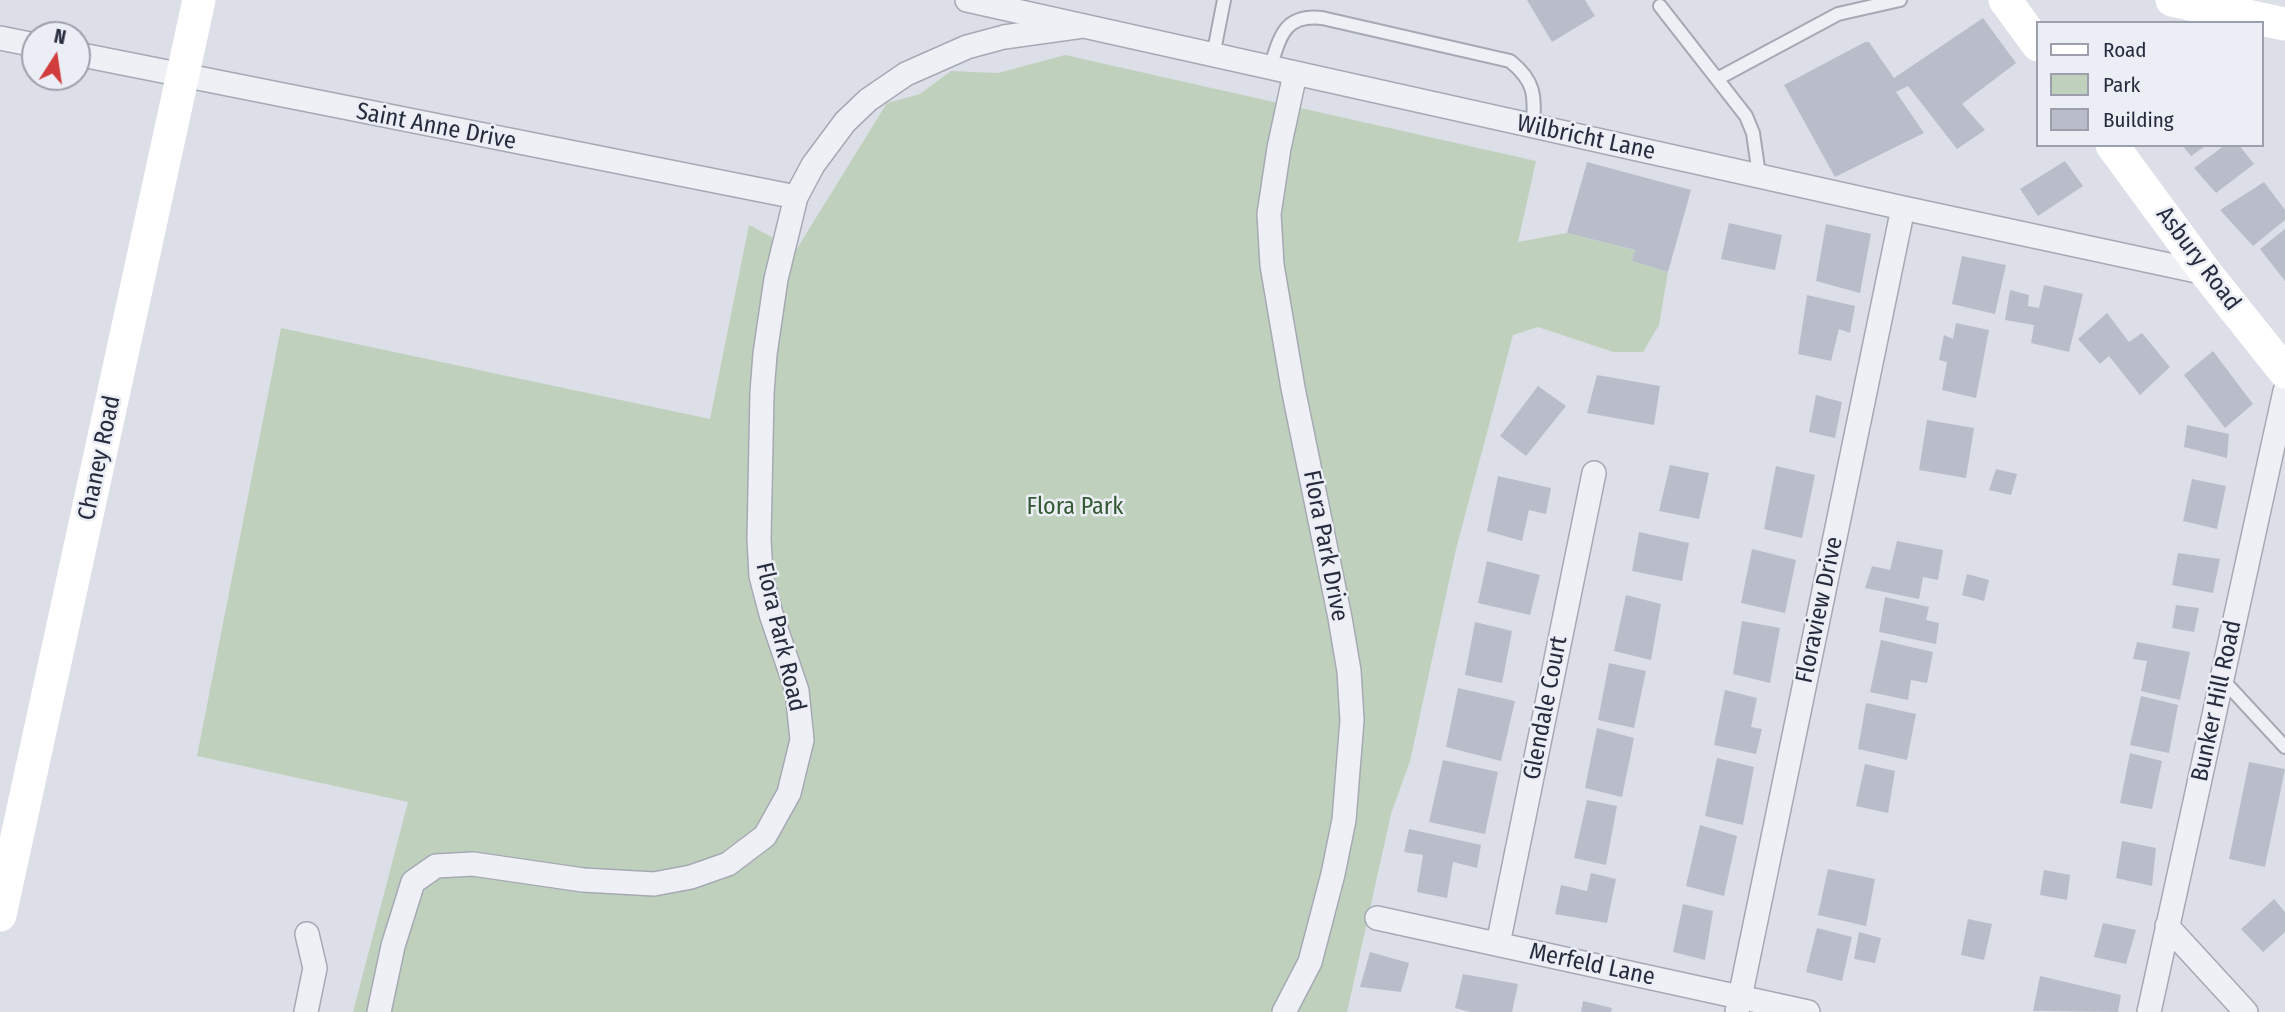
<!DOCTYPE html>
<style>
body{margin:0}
#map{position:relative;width:2285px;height:1012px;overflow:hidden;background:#dcdfe7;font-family:"Fira Sans Condensed",sans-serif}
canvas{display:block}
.legend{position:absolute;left:2036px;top:21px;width:228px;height:126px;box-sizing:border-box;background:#eceef5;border:2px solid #9da0ac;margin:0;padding:9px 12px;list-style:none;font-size:21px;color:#262b3e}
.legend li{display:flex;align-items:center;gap:14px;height:35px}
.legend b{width:35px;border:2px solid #9da0ac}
.north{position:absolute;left:21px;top:21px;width:70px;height:70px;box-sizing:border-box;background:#eceef5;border:2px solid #9da0ac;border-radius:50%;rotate:12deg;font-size:19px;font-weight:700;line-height:28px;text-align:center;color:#262b3e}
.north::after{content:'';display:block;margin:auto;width:24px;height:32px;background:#d13c3c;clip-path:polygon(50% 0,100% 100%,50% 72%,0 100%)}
</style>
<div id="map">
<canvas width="2285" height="1012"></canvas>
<ul class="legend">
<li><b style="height:9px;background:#fff"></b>Road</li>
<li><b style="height:19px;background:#bfd1bd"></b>Park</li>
<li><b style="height:19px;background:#b9bdca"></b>Building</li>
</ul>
<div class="north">N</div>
</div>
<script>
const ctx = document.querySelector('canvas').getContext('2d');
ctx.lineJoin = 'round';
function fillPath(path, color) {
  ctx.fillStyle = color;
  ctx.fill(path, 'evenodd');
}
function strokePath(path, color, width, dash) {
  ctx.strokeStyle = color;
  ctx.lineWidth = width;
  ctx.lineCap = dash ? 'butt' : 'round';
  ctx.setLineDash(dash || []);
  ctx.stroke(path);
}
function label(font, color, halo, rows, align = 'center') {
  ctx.font = font + ' "Fira Sans Condensed",sans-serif';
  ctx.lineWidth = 5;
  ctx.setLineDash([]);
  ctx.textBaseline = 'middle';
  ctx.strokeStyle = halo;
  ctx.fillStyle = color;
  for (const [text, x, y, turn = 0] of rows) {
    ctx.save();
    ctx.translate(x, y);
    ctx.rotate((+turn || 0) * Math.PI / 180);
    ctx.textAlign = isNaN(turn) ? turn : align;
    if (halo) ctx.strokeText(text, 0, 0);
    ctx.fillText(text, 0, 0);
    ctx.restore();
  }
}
const green = new Path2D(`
 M1065,55l471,106 -18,81 49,-9 68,17 -3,11 36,11 -9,53 -16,27h-30l-75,-25 -25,8 -57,214 -46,212 -19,53 -44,198h-994l55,-210 -211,-46 84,-428 429,91 39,-194 47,25 91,-147 33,-9 31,-23 47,2z`);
const building = new Path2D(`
 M1527,0h58l10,16 -43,26z
 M1983,18l33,45 -54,41 23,26 -28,19 -49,-63 -12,6 28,41 -89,44 -51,-92 81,-43h4l25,36z
 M2182,145h25l-16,11z
 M2225,145h14l15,19 -38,29 -22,-25z
 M2065,161l18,25 -45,30 -18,-27z
 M1587,162l104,28 -23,82 -36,-11 3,-11 -68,-17z
 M2264,182l21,28v10l-32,26 -33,-36z
 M1729,223l53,12 -7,35 -54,-11z
 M1826,224l45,10 -11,59 -44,-12z
 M2285,229v52l-25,-32z
 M1962,256l44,9 -11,49 -43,-10z
 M2044,285l39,9 -14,58 -38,-9 3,-18 -29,-5 5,-30 19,5 -1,11 11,2z
 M1807,295l48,11 -5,27 -11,-4 -8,32 -33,-7z
 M2107,313l22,29 13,-9 28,34 -30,28 -31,-39 -9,8 -22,-25z
 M1956,323l33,7 -13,68 -34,-8 5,-28 -8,-2 5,-25 9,4z
 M2213,351l40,53 -28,24 -41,-53z
 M1597,375l63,11 -6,39 -67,-12z
 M1538,386l28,20 -40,50 -26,-20z
 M1816,395l26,7 -7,36 -26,-6z
 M1927,420l47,8 -8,50 -47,-8z
 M2187,425l42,9 -2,24 -43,-11z
 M1670,465l39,8 -10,46 -40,-8z
 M1776,466l39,9 -13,63 -38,-9z
 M1996,469l21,5 -6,21 -22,-5z
 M1498,476l53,12 -5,26 -17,-4 -7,31 -35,-10z
 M2192,479l34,7 -9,43 -34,-8z
 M1639,532l50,11 -7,38 -50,-10z
 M1897,541l46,9 -5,30 -15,-3 -4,22 -54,-11 7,-22 18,4z
 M1752,549l44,11 -11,53 -44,-10z
 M2178,553l42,6 -7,34 -41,-8z
 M1487,561l53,14 -10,40 -52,-12z
 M1967,574l22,6 -5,21 -22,-6z
 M1626,595l35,9 -10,56 -37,-9z
 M1885,597l44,10 -3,13 13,3 -3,21 -57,-12z
 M2176,605l23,3 -5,24 -22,-4z
 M1742,621l38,7 -10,55 -37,-9z
 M1475,622l37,9 -10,52 -37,-8z
 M1881,640l52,12 -6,31 -16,-3 -3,20 -38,-8z
 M2137,642l53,10 -10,48 -39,-9 6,-30 -14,-2z
 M1609,663l37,8 -12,57 -36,-8z
 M1458,688l57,13 -14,60 -55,-14z
 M1725,690l32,8 -6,29 11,2 -6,25 -42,-9z
 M2141,696l37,9 -9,48 -39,-8z
 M1866,703l50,11 -9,46 -49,-11z
 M1597,728l37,10 -12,59 -37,-9z
 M2130,753l32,8 -10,48 -32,-6z
 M1717,758l37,9 -11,58 -38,-9z
 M1443,760l55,12 -13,62 -56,-12z
 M2249,762l36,7 -20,98 -36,-8z
 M1865,764l30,7 -7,42 -32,-7z
 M1587,800l30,6 -11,59 -32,-7z
 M1700,825l37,11 -13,60 -38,-10z
 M1409,829l72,16 -4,23 -24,-6 -6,36 -30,-6 6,-37 -19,-3z
 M2122,841l34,7 -4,38 -36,-8z
 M1828,869l47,10 -9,47 -48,-11z
 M2044,870l26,5 -3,25 -27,-5z
 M1591,873l25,6 -9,44 -52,-9 6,-29 26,6z
 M2274,899l11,13v20l-22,20 -22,-23z
 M1683,904l30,7 -8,49 -32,-8z
 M1968,919l24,5 -8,36 -23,-5z
 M2103,923l33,7 -10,34 -32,-7z
 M1817,928l35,9 -10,44 -36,-9z
 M1859,932l22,6 -6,25 -21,-4z
 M1370,952l39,11 -8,29 -41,-5z
 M1463,974l55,10 -6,28h-42l-15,-4z
 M2040,976l81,19 -3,17 -85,-1z
 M1583,1001l29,7 -1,4h-30z`);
const lane = new Path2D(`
 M1660,6l86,110 7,17 6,42
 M1213,56l11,-56
 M1270,68c10,-30 13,-54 52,-50l188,43c25,20 25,34 23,65
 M1717,79l121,-65 62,-14
 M2222,679l63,68`);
const street = new Path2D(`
 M967,0l936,208 303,65
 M0,38l35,7
 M77,54l719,143
 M1377,918l431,94
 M2167,926l79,86
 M1498,944l96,-471
 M306,1012l9,-44 -8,-34
 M379,1012l14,-66 20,-64 23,-16 37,-2 110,16 71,4 37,-7 37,-13 37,-28 24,-43 13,-53 -5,-49 -26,-77 -10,-38 -2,-37 3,-146 3,-39 11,-75 20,-82 17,-32 32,-43 23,-22 38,-26 61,-27 37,-10 79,-11
 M1284,1012l26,-50 23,-88 11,-54 8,-100 -3,-49 -9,-53 -47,-230 -21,-123 -3,-51 10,-66 16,-74
 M1737,1012l166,-804
 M2149,1012l136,-621`);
const secondary = new Path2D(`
 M2005,0l33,45
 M2172,0l113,24
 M2112,145l94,128 79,99
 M0,915l199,-915`);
const streetNames = [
 ["Saint Anne Drive",436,127,11],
 ["Wilbricht Lane",1586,138,12],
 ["Asbury Road",2198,259,53],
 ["Chaney Road",100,458,-78],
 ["Flora Park Drive",1325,546,79],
 ["Floraview Drive",1820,610,-78],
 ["Flora Park Road",780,637,77],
 ["Bunker Hill Road",2217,701,-78],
 ["Glendale Court",1546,708,-79],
 ["Merfeld Lane",1592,965,12]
];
const parkNames = [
 ["Flora Park",1075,507]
];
fillPath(green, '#bfd1bd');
fillPath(building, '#b9bdca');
strokePath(lane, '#a5a9b4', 16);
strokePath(street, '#a5a9b4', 26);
strokePath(lane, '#eff0f5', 12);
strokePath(street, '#eff0f5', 23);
strokePath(secondary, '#fff', 33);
label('24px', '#262b3e', '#eceef5', streetNames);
label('24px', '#345a33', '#eceef5', parkNames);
</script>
